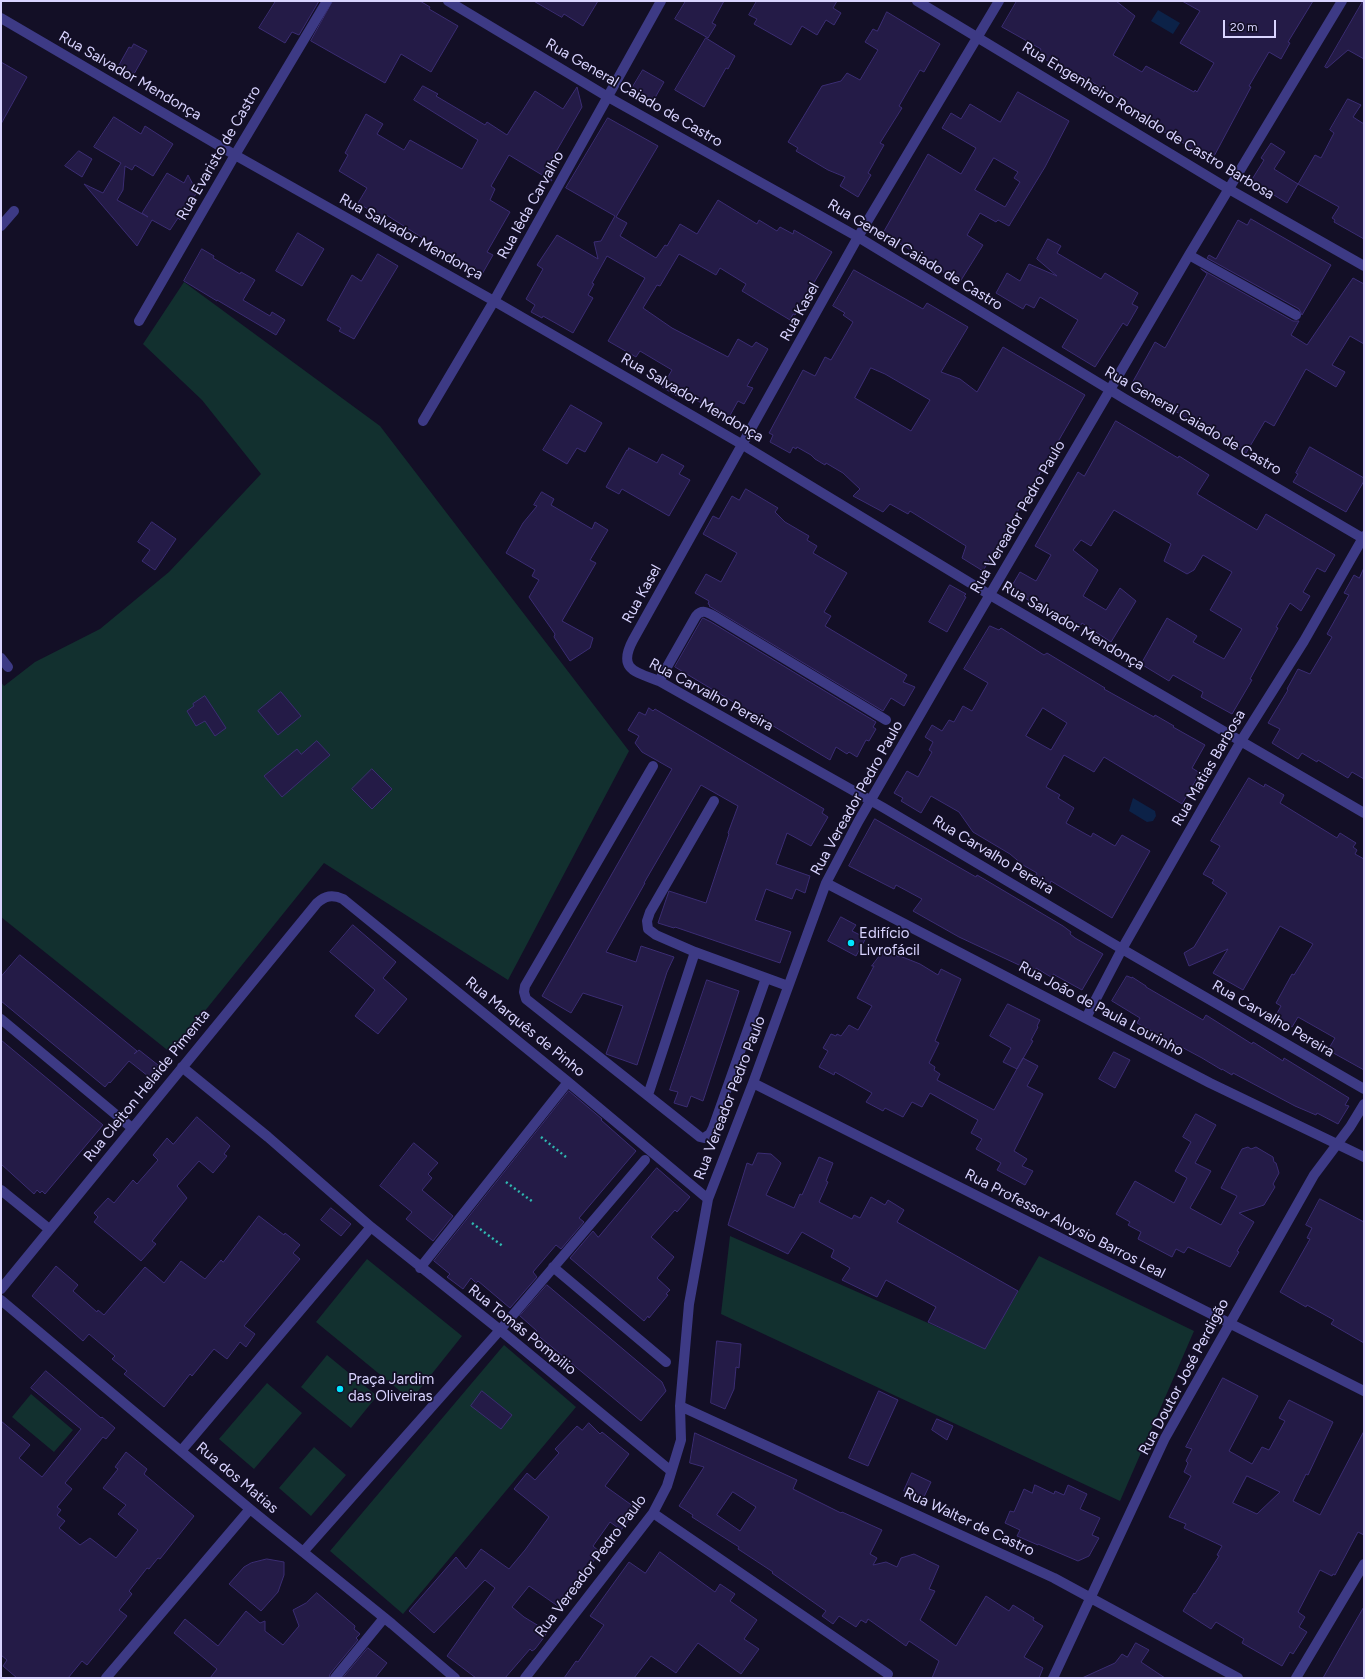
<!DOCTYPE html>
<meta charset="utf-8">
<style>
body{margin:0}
#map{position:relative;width:1365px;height:1679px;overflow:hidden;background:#130f26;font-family:Figtree,sans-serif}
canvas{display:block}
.frame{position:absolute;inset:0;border:2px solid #d9d4ff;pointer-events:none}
.scale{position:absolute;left:1223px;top:20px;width:53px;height:18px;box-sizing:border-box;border:2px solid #d9d4ff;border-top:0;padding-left:5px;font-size:12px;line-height:14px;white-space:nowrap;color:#d9d4ff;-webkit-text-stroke:3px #130f26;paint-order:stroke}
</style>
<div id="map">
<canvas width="1365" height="1679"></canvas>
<div class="frame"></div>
<div class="scale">20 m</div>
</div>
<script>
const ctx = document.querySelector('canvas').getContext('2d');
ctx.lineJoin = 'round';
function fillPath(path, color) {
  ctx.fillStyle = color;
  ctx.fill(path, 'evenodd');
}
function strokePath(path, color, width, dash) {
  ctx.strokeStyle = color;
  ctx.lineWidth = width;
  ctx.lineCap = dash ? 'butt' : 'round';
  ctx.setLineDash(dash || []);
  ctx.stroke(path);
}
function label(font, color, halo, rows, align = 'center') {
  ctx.font = font + ' Figtree,sans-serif';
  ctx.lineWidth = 3.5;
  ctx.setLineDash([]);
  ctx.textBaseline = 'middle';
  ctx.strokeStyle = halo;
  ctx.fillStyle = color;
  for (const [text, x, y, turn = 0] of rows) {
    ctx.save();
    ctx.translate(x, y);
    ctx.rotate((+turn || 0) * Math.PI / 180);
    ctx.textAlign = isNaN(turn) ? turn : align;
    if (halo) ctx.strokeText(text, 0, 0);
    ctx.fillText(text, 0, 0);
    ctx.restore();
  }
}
const green = new Path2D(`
 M184,282l196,144 249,325 -121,229 -184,-117 -153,190 -170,-136v-235l3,4 31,-24 65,-33 69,-57 92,-98 -59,-74 -59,-56z
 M730,1236l255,112 54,-92 155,75 -74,170 -399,-187z
 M367,1259l95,77 -51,64 -95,-78z
 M504,1345l72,62 -173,207 -73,-63z
 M327,1355l50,41 -26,32 -50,-41z
 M267,1383l35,30 -48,56 -35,-30z
 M31,1394l42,36 -19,22 -42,-35z
 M314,1447l32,28 -35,41 -32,-28z`);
const water = new Path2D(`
 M1158,10l22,13 -7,11 -22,-13z
 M1133,798l22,13 1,5 -3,5 -6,1 -18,-11z`);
const building = new Path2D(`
 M276,1h43l-20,34 -7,-3 -7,11 -26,-15z
 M333,1h87l10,6 -1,2 29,17 -27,46 -30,-18 -16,29 -74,-42z
 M534,1h64l-15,25 -19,-12 -2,3z
 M686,1h38l-12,22 4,2 -8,13 -33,-19z
 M757,1h80l-4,7 8,5 -7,12 -8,-5 -9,15 -15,-9 -11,19 -37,-21 3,-5 -8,-4z
 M1017,1h99l19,15 -22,39 29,17 4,-6 48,26 1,-2 2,2 17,-29 -34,-20 20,-32 -18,-10h131l-25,41 2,1 -9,16 -12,-7 -20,34 2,1 -39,73 -90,-53 3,-5 -44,-27 -4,5 -13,-8 1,-1 -27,-16 3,-6 -39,-22z
 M1363,1l1,58 -16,-9 -21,18 -2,-1z
 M887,12l53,32 -16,28 -4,-2 -21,36 3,2 -22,35 4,2 -16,28 3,2 -13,22 -18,-11 5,-9 -17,-7 -32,-19 2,-3 -10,-6 34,-56 19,-5 6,-8 13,7 18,-30 -13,-8 8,-13 4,2z
 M706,38l29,18 -7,13 -2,-1 -22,39 -29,-17z
 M134,44l13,7 -13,23 -15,-9 10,-18 2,1z
 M1,62l26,15 -26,47z
 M643,70l21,12 -12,21 -21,-13z
 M423,86l15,8 -2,2 49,29 2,-3 20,13 28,-44 28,18 14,-22 5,20 -36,62 6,12 -43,-26 -18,31 4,3 -5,11 20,12 -23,40 6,3 -12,21 -36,-20 1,-3 -61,-39 -2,4 -25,-15 9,-15 -28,-17 9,-16 -3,-2 21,-39 17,10 -6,10 27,16 6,-10 52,29 16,-29 -64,-40z
 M1018,92l51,29 -24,46 -36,59 -11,-6 -2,2 -16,-9 -13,22 16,10 -25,40 -15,-8 2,-4 -31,-18 1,-2 -32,-20 45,-79 33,20 15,-26 -34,-20 9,-15 10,6 9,-15 30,18zM994,158l24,14 -4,6 6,4 -15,25 -30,-17z
 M1348,99l13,6 -8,12 11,7v115l-30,-17 1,-2 -3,-2 7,-11 -41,-23 -11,19 -36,-22 13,-21 -3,-2 10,-15 14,9 -11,17 24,15 17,-29 6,3 13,-25 -4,-3z
 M114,117l27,17 4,-8 28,18 -20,32 -18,-11 -3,5 -7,-4 -2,24 -6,10 31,17 -6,-4 25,-40 17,10 4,-8 9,17 -17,28 -2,-2 -8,12 -18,-10 -15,26 -53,-62 19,9 18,-30 -27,-16z
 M608,118l50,28 -42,71 11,6 -7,13 36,22 9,-13 2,1 13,-22 17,10 21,-34 39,24 2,-4 18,11 3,-4 13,7 1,-4 38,22 -37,63 -2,-1 -3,6 -48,-29 4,-7 -26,-16 -4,7 -37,-21 -19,32 -3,-1 -14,23 29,20 56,29 10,-18 14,8 4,-5 12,7 -21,37 6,2 -9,16 -6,-3 -10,18 -45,-27 -2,4h-4l-15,-9 10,-17 -32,-19 -4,6 -28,-16 37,-63 -38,-22 -15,27 2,1 -6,11 5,3 -20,35 -30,-17 -1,2 -11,-6 4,-7 -9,-6 17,-30 -6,-4 20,-30 41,24 -4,-17 7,-1 14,-25 -49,-28z
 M79,151l13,8 -10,18 -17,-11z
 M1251,219l80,46 -29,50 -3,-6 -92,-51 2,-3 7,4 22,-39 9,5z
 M298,233l26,16 -22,37 -26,-15z
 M1048,239l13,7 -4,7 44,26 4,-6 33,20 -6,11 6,3 -11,19 -4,-3 -28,44 -33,-20 16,-27 -38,-23 -6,11 -8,-4 -3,5 -27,-16 11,-20 13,8 9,-17 28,12 -20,-17z
 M202,249l12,7 -1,2 27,16 1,-2 14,8 -12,20 27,16 2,-4 13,8 -9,15 -59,-35v1l-33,-20z
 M378,254l20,12 -44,73 -15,-8 2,-3 -14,-8 25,-45 9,6z
 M1201,269l92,52h6l-8,14 16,10 46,-67 11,6v60l-14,-8 -18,29 13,7 -9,15 -30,-18 -32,57 -9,-5 -19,32 -115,-68 24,-43 10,6 42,-74z
 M854,270l69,39 4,-6 41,24 -27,45 19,7 17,13 26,-45 82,48 -102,176 -21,-13 4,-12 -56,-35 -2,3 -18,-10 -7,8 -30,-16 7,-7 -17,-16 -17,-10 -1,2 -10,-6 -4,-4 -14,-8 -1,2 -3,-2 -3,6 -20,-11 3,-7 -4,-2 34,-63 12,6 10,-19 6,3 22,-38 -10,-7 2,-2 -12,-7zM871,368l14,6 45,26 -19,31 -56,-33z
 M571,405l31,18 -17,29 -8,-4 -10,16 -24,-14z
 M1116,421l62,37 1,-2 30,19 -12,19 60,36 9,-16 69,41 -10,17 -8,-4 -14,24 7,4 -9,15 -11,-8 -14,24 2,1 -28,51 2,1 -20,34 -31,-17 2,-5 -30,-17 -4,6 -28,-17 26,-46 30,18 -4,6 31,17 18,-30 -32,-19 22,-38 -29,-17 -9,15 -7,4 -23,-13 7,-17 -57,-34 -23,36 -10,-6 -8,10 25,20 -15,26 23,14 14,-22 16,13 -25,41 -29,-19 -4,7 -68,-41 10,-17 16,9 15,-26 -16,-9 43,-74 6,4z
 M1310,447l54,31v3l-18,31 -53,-30 5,-8 -2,-1z
 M629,448l28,15 5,-9 22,12 -5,8 11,6 -21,36 -47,-27 -3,5 -13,-7 21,-37h1z
 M746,489l32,19 -3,4 10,10 24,14 -2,4 10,6 -4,7 34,20 -23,39 7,4 -6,10 82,49 -4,7 12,5 -11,19 -13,-8 -8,13 -174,-105 1,-1 -2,-1 1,-3 -14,-8 11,-19 15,8 16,-29 -34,-19 10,-18 6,3 13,-23 7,4z
 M542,492l12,7 -3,6 41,24 3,-7 13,8 -18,30 6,3 -34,58 31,17 -3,10 -20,13 -16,-24 1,-3 -26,-37 10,-17 -7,-4 3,-6 -29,-17 17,-30 14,-17 -3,-1z
 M152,522l24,17 -21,31 -13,-9 8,-11 -12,-8z
 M1364,568v211l-12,-7 -4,6 -30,-18 -1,2 -15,-9 -4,6 -26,-16 8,-14 -12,-6 20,-33 -1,-1 11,-20 12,5 22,-37 -5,-3 22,-39 -5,-2 10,-18 5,3z
 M950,585l16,9 -2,2 2,1 -19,35 -18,-10z
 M703,618l8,4 165,100 -3,5 3,2 -7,12 -3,-1 -9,17 -8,-5 -2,2 -11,-7 -6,13 -155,-93z
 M990,626l9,4 2,-2 43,27 3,-2 58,35 -1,1 50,28 1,-2 19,11 -1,1 32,18 -13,23 8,5 -18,31 -78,-47 -10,15 -30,-17 -18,32 14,8 -2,3 16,10 -8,15 25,14 2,-4 22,13 7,-11 28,16 -38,67 -61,-37 -2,5 -14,-9 2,-4 -14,-8 -13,-11 -37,-22 -14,-20 -28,-16 -10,17 -20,-12 2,-3 -9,-5 13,-22 11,6 14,-25 -3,-2 4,-8 -8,-5 7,-12 10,6 7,-11 5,2 9,-16 9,5 16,-28 -24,-14zM1043,708l24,15 -16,27 -25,-14z
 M281,692l20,24 -23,19 -20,-24z
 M205,696l21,32 -11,8 -10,-15 -9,5 -9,-15 7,-5 -1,-2z
 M649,708l4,3 2,-2 169,100 -2,4 6,4 -17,29 -24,-13 -11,31 34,12 -5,17 -9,-4 -4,10 -26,-10 -11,31 36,12 -11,31 -105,-36 -1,1 -16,-5 11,-32 37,12 23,-69 -1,-1 10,-27 -37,-21 -57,98h1l-39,69 30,10 5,-16 33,11 -7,15 -30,93 -31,-11 17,-48 -40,-13 -12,20 -29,-17 130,-227 -30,-17 -7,-9 4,-7 -11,-6 11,-18 6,3z
 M317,741l13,14 -48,42 -18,-21 33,-27 4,5z
 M372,769l20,20 -20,20 -20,-20z
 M1249,778l15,9 1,-3 19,11 -4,8 57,35 3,-5 16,10 -3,4 4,3 -2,4 9,5v211l-36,-20 7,-12 -37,-21 -6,10 -17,-10 6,-11 -5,-3 16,-29 2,1 19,-31 -33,-18 -37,64 -30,-17 15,-24 -39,17 -5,-13 10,-6 33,-54 -15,-10 2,-3 -11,-6 17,-28 -9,-5z
 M875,819l101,58 1,-2 7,4 79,47 8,6 -1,2 5,4 28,16 -21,36 -29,-16 -2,3 -15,-9 -2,4 -75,-35 -46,-26 9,-12 -26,-14 -2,4 -45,-23z
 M841,917l15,8 -4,6 14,7 -10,18 -28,-15z
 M353,925l43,37 -13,16 24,21 -29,35 -23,-18 20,-26 -45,-38z
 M885,949l14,8 1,-1 20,8 18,11 3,-6 20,10 -26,62 4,2 -10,20 6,4 -1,3 6,4 -3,6 57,30 29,-52 15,8 -11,20 16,8 -29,57 13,8 -5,7 11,5 -8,14 -28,-15 4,-7 -25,-14 6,-10 -11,-6 7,-13 -48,-27 -8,14 -10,-5 -9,15 -18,-9 -2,3 -17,-9 6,-9 -37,-21 -1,3 -15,-8 9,-16 -5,-3 8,-14 5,2 1,-2 4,2 8,-11 9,5 14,-24 -15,-8 17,-32h-2z
 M20,955l117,96 -3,3 5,-4 24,19 -10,11 -24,-19 -19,22 -1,-1 -4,5 -104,-86v-24z
 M1127,976l5,2v-1l14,9v1l57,33 3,-5 46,29 1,-2 30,19 1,-3 65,40 -4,7 4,1 -11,18 -21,-11 -1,2 -21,-9 -62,-33 -1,2 -10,-6v1l-20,-12 -65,-35 3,-5 -28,-17z
 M707,980l32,11 -36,110 -12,-5 -4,11 -13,-4 4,-11 -8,-2z
 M1008,1004l32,16 -3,6 1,1 -7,13 2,1 -16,28 -14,-7 8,-14 -21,-12z
 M1,1040l102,85 -58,69 -3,-3 -2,2 -3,-3 -3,4 -33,-30z
 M1114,1052l16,8 -15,28 -16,-9z
 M569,1091l33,28 -1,1 35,31 -57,67 5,4 -23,27 -5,-4 -23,27 4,5 -27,31 -32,-27 -2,2 -5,-5 -8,11 -16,-12 3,-3 -16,-13z
 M1196,1114l20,11 -21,38 16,8 -21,37 31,17 16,-29 -16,-8 21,-39 6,-2 3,2 5,-2 17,10 1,5 2,1 3,10 -6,11 2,3 -11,18 -25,8 15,9 -17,29 2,1 -9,15 -42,-20 -4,6 -8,-4 -4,8 -34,-18 3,-7 -13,-7 2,-3 -14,-8 19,-33 39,22 13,-25 -12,-7 16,-29 -8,-5z
 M197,1117l33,29 -6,8 3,2 -14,17 -14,-12 -22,25 10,12 -35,43 4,3 -15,17 -47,-39 4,-5 -4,-4 14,-15 6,5 19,-23 4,4 21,-24 -5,-5 14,-17 6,6z
 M414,1143l24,20 -10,11 4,4 -10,12 31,26 -20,25 -27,-22 6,-7 -32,-26z
 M758,1153l13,1 10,9 -15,32 28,13 6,-14 2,1 17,-38 14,6 -7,18 2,1 -9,20 33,17 2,-4 6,3 11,-21 14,8 3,-5 16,10 -7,12 121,69 -33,58 -57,-27 8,-15 -50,-27 -9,17 -35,-17 8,-12 -19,-11 3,-7 -32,-18 -14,22 -60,-29 19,-62 5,2z
 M657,1168l33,29 -13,15 -2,-2 -24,27 23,20 -17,21 13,12 -4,4 2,1 -19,23 -1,-2 -4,5 -74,-63 23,-27 5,6z
 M1320,1199l44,23v121l-33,-19 3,-4 -27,-15 -1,2 -26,-15 30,-53 -3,-1 5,-10 -6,-3z
 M331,1208l20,16 -10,12 -20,-16z
 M259,1216l25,19 1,-2 15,12 -7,8 7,6 -56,67 11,8 -9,13 -6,-5 -13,17 -13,-10 -22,27 -2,-2 -26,33 -40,-33 3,-3 -15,-12 3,-3 -26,-22 -6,7 -51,-45 24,-30 22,19 -5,6 24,21 1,-2 6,5 41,-48 19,16 17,-22 24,18 16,-19 2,2z
 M547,1285l115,97 4,9 -25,30 -106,-88 2,-2 -17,-15z
 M717,1341l24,3 -2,24 -3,-1 -2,22 -9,20 -14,-6z
 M46,1371l55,47 1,-1 13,11 -9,11 -3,-2 -38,46 7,6 -15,18 4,3 -4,5 8,6 -6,7 21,17 10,-7 26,20 22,-28 -20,-16 8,-9 -23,-17 15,-19 -3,-2 11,-15 21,17 -3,5 50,42 -34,43 -2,-1 -9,11 -2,-1 -18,23 3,3 -13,16 8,6 -40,49 -5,-4 -14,17h-51l-14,-12 4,-6 -6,-5v-234l29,24 -11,13 23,19 39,-48 -50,-41z
 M1223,1378l35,18 -29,55 23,13 10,-17 7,3 16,-29 -6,-3 10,-18 44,22 -25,53 -2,-1 -13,27 27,14 44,-84v104l-6,-3 -23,43 -2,-1 -1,2 -12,-6 -22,42 7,5 -6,10 8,5 -14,22 -3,-2 -8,14 -40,-23 2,-4 -28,-17 -5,7 -28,-18 11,-18 1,1 24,-38 -2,-1 5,-9 -38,-18 2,-4 -17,-7 22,-41 -7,-4 4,-9 -2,-2 6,-12 -6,-2zM1247,1476l33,16 -23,22 -24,-11z
 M482,1391l30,24 -11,14 -30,-23z
 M879,1391l19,9 -30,66 -19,-8z
 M937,1419l16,7 -6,14 -15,-10z
 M589,1423l11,11 2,-2 27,22 -24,32 32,23 -16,21 -11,-8 -17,24 7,6 -21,29 1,1 -9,13 1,1 -10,13 -33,-23 -17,21 12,10 23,14 -2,5 -10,13 -3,2 -2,-2 -25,29h-29l-29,-22 48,-68 -10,-8 -51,53 -25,-22 47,-54 10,12 15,-20 28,20 16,-19 24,-33 -35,-28 13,-16 8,7 24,-27 -4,-4 22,-23 5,4z
 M695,1433l102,47 -4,9 48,24 1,-1 40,18 -12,24 7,4 -4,7 13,-3 11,5 4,-9 13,-4 25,12 -10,23 6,2 -15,29 36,26 30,-50 23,15 4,-6 21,13 -1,2 10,6 -19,31 19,11 -4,10h-107l7,-17 -30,-20 -3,5 -38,-27 -2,4 -5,-3 -5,7 -17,-11 -6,8 -11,-8 4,-5 -54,-38 1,-1 -35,-23 1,-2 -47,-30 1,-2 -14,-9 25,-39 -14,-4zM733,1492l23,15 -16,24 -23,-16z
 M912,1473l19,9 -8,17 -19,-8z
 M1035,1485l19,9 1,-3 9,4 4,-10 19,9 -7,15 20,9 -8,17 7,3 -10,18 -11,5 -40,-17v1l-21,-9 3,-6 -15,-7 5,-12 4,1 10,-23 8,4z
 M660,1552l55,40 5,-8 15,10 -5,7 27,19 -13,19 15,10 -18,25 -43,-31 -22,30 -25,-17 -17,22h-70l12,-17 2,1 26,-37 -14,-9 39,-54 16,11z
 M267,1559l17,3v13l-6,17 -17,19 -32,-27 15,-17 7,-4z
 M317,1593l38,33 -1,3 6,5 -4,4 2,2 -28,34 -1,4h-119l7,-9 -43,-36 11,-14 33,27 28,-35 14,12 5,-2v10l18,14 16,-19 -6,-16 13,-7z
 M1364,1607v71h-41l17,-30z
 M1136,1643l13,7 -8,12 24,16h-83l33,-15 7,-9 5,3z
 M368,1648l19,15 -12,15h-32z`);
const path = new Path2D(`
 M541,1137l25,20
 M506,1182l27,20
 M472,1223l32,24`);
const minor = new Path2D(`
 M448,1l160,96 250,140 267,162 239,140
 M917,1l310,187 137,78
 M999,1l-141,236 -225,403c-16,30 3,32 26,41l225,127 238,141 242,140
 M1,18l234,137 259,146 249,144 247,150 374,218
 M1,226l13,-15
 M1189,255l107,60
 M139,321l96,-166 92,-154
 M423,421l71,-120 167,-300
 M1,658l7,9
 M659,681l37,-65c6,-7 11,-4 18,0l172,104
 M653,766l-128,220 -1,6 2,7 174,138 4,1 6,-4 3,-6 53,-150
 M714,801l-64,111 -3,9 1,8 8,6 39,17 93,34
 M826,883l384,200 154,74
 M1086,1018l36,-69 119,-208 63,-100 60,-105
 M1,1019l131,109
 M182,1067l86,70 103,90
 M753,1083l611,308
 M648,1095l47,-143
 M1,1190l48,39
 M553,1267l113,95
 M420,1268l148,-186
 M1,1289l316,-386c8,-7 15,-9 26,-4l225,183 140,117
 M1,1300l249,209 142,115 63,54
 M680,1406l374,172 184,100
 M181,1451l190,-224 129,103 171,141
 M653,1513l235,161
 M303,1552l197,-222 145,-170
 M106,1678l144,-169
 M335,1678l49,-60
 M525,1678l128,-165 14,-27 14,-46 -1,-34 9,-102 19,-105 45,-116 73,-200 32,-61 93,-161 238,-406 153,-254
 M1053,1678l112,-240 149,-263 36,-48 14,-23
 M1296,1678l68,-114`);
const markers = [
 [851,943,4,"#00e5ff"],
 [340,1389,4,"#00e5ff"]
];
const streetNames = [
 ["Rua Salvador Mendonça",130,76,30],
 ["Rua General Caiado de Castro",634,93,30],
 ["Rua Engenheiro Ronaldo de Castro Barbosa",1148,121,31],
 ["Rua Evaristo de Castro",219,153,-60],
 ["Rua Iêda Carvalho",531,205,-61],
 ["Rua Salvador Mendonça",411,237,29],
 ["Rua General Caiado de Castro",915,255,31],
 ["Rua Kasel",800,312,-61],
 ["Rua Salvador Mendonça",692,398,30],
 ["Rua General Caiado de Castro",1193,421,30],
 ["Rua Vereador Pedro Paulo",1018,517,-60],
 ["Rua Kasel",642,594,-61],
 ["Rua Salvador Mendonça",1073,626,30],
 ["Rua Carvalho Pereira",711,695,28],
 ["Rua Matias Barbosa",1209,768,-60],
 ["Rua Vereador Pedro Paulo",857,798,-61],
 ["Rua Carvalho Pereira",993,855,31],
 ["Rua João de Paula Lourinho",1101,1009,28],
 ["Rua Carvalho Pereira",1273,1019,30],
 ["Rua Marquês de Pinho",525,1027,39],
 ["Rua Cleiton Helaide Pimenta",147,1086,-51],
 ["Rua Vereador Pedro Paulo",730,1098,-69],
 ["Rua Professor Aloysio Barros Leal",1065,1224,27],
 ["Rua Tomás Pompilio",522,1330,39],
 ["Rua Doutor José Perdigão",1184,1377,-62],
 ["Rua dos Matias",237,1478,40],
 ["Rua Walter de Castro",969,1522,25],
 ["Rua Vereador Pedro Paulo",591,1566,-53]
];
const poiNames = [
 ["Edifício",859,934],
 ["Livrofácil",859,951],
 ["Praça Jardim",348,1380],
 ["das Oliveiras",348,1397]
];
fillPath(green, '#12302f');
fillPath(water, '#0c2248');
fillPath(building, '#241b47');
strokePath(building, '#3b2d73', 1);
strokePath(path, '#2fb8b0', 2.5, [2, 3]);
strokePath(minor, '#3d3a85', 10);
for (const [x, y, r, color] of markers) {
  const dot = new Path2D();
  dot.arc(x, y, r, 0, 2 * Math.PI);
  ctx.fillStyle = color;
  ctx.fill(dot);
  strokePath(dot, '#130f26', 1.5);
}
label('15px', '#d9d4ff', '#130f26', streetNames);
label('15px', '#d9d4ff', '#130f26', poiNames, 'left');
</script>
